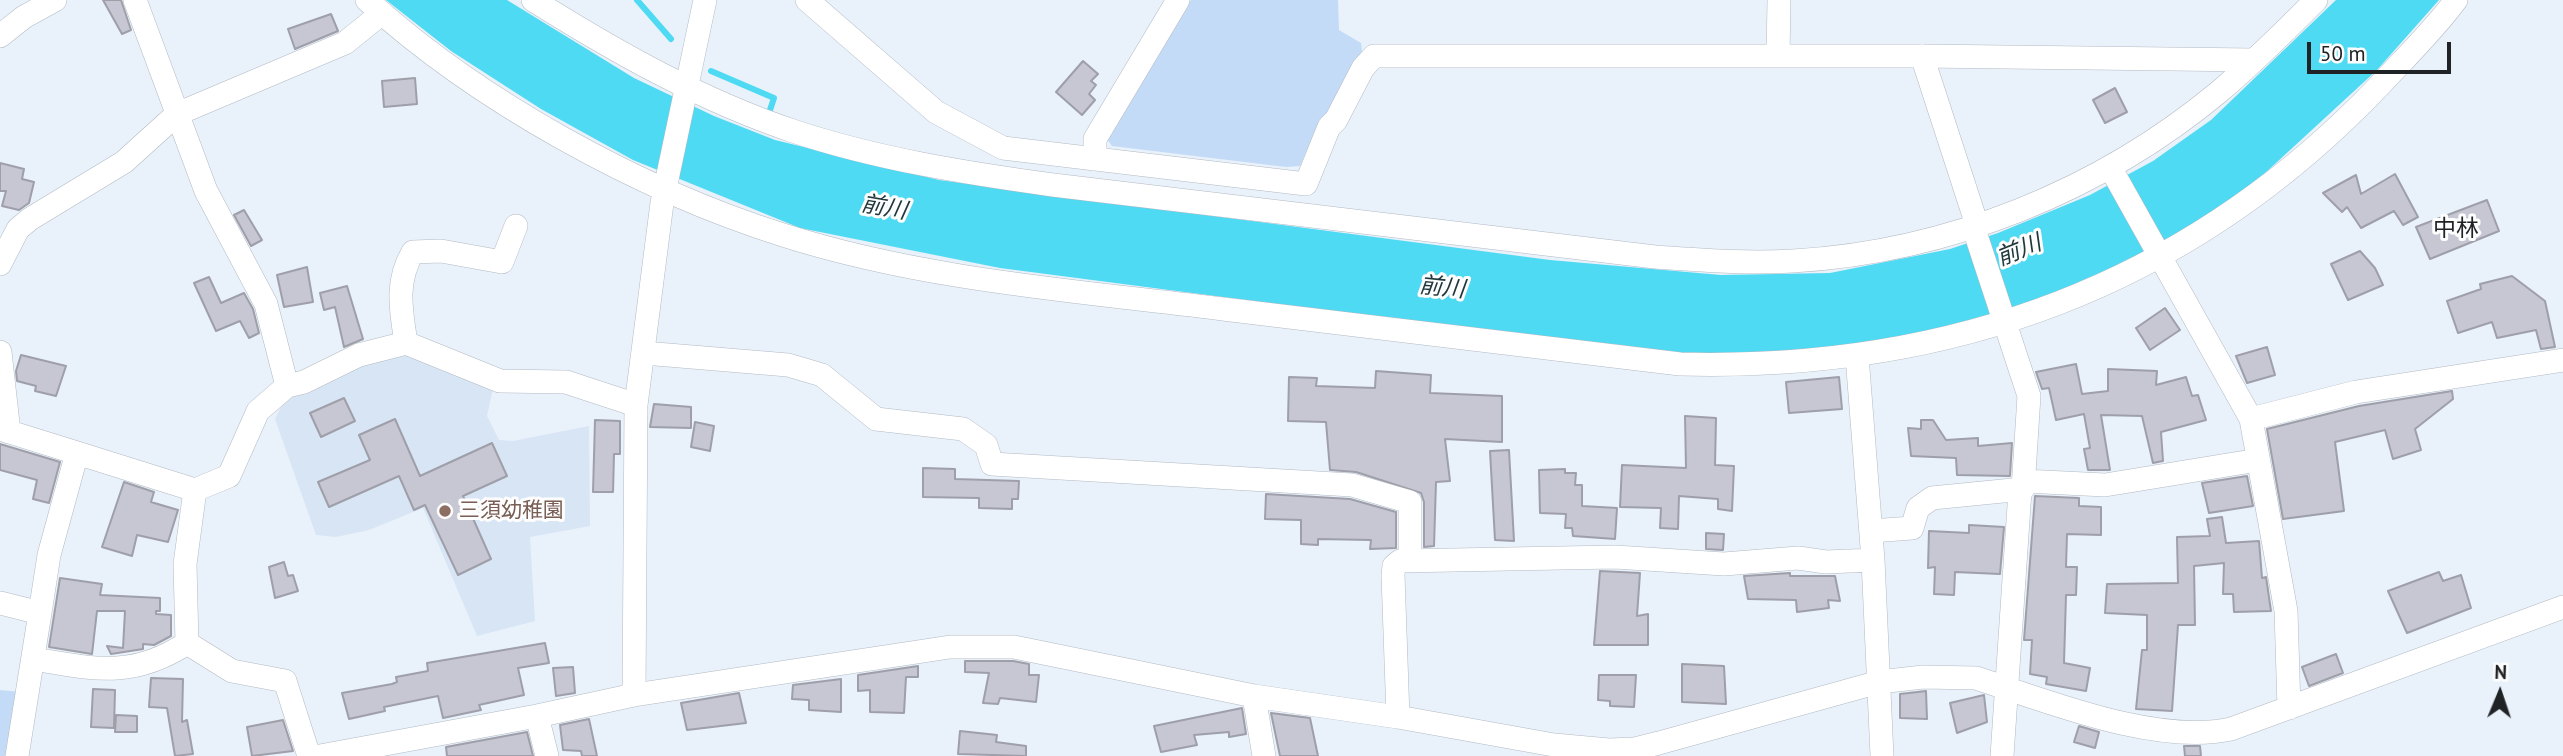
<!DOCTYPE html>
<meta charset="utf-8">
<style>
body{margin:0}
#map{position:relative;width:2563px;height:756px;overflow:hidden;background:#e9f1fb;font-family:"PT Sans",sans-serif}
canvas{display:block}
.north{position:absolute;left:2465px;top:658px;width:70px;height:70px;-webkit-text-stroke:5px #fdfdfd;paint-order:stroke;rotate:2deg;font-size:19px;font-weight:700;line-height:28px;text-align:center;color:#202326}
.north::after{content:'';display:block;margin:auto;width:24px;height:32px;background:#202326;clip-path:polygon(50% 0,100% 100%,50% 72%,0 100%)}
.scale{position:absolute;left:2307px;top:42px;width:144px;height:32px;box-sizing:border-box;border:4px solid #202326;border-top:0;padding-left:9px;font-size:21px;line-height:24px;white-space:nowrap;color:#202326;-webkit-text-stroke:5px #fdfdfd;paint-order:stroke}
</style>
<div id="map">
<canvas width="2563" height="756"></canvas>
<div class="north">N</div>
<div class="scale">50 m</div>
</div>
<script>
const ctx = document.querySelector('canvas').getContext('2d');
ctx.lineJoin = 'round';
function fillPath(path, color) {
  ctx.fillStyle = color;
  ctx.fill(path, 'evenodd');
}
function strokePath(path, color, width, dash) {
  ctx.strokeStyle = color;
  ctx.lineWidth = width;
  ctx.lineCap = dash ? 'butt' : 'round';
  ctx.setLineDash(dash || []);
  ctx.stroke(path);
}
function label(font, color, halo, rows, align = 'center') {
  ctx.font = font + ' "PT Sans","Noto Sans JP",sans-serif';
  ctx.lineWidth = 6;
  ctx.setLineDash([]);
  ctx.textBaseline = 'middle';
  ctx.strokeStyle = halo;
  ctx.fillStyle = color;
  for (const [text, x, y, turn = 0] of rows) {
    ctx.save();
    ctx.translate(x, y);
    ctx.rotate((+turn || 0) * Math.PI / 180);
    ctx.textAlign = isNaN(turn) ? turn : align;
    if (halo) ctx.strokeText(text, 0, 0);
    ctx.fillText(text, 0, 0);
    ctx.restore();
  }
}
const built = new Path2D(`
 M397,349l97,35 -7,32 12,24 14,1 76,-15 1,100 -60,11 5,84 -58,15 -54,-128 -54,22 -33,7 -20,-2 -41,-116 13,-27z`);
const green = new Path2D(`
 M1191,0h147l1,30 22,13 1,8 -34,66 -8,2 -20,47 -14,1 -174,-21 -5,-7z
 M0,690l21,2 -12,64h-9z`);
const water = new Path2D(`
 M386,0h121l127,78 80,38 61,24 164,40 611,80 171,15 109,-2 120,-24 48,-16 92,-38 63,-34 58,-41 125,-120h103l-62,70 -113,104 -43,33 -73,45 -124,54 -77,22 -134,25 -92,1 -50,-1 -279,-34 -392,-51 -200,-40 -167,-68 -92,-51 -90,-58z`);
const stream = new Path2D(`
 M637,0l34,39
 M711,71l63,27 -4,12`);
const building = new Path2D(`
 M103,0h18l10,30 -9,4z
 M331,14l7,17 -43,18 -7,-20z
 M1083,61l15,13 -7,7 5,4 -7,9 6,6 -13,15 -26,-23z
 M415,78l2,26 -33,3 -2,-26z
 M2115,88l12,24 -22,11 -12,-23z
 M0,163l24,6 -2,10 12,3 -5,21 -10,7 -17,-4 4,-15h-6z
 M2395,174l23,43 -15,8 -9,-14 -33,17 -14,-21 -5,5 -19,-19 33,-18 5,19z
 M2487,200l12,31 -69,28 -14,-32z
 M244,210l18,30 -11,6 -17,-31z
 M2360,251l15,17 8,17 -35,15 -17,-36z
 M307,267l6,35 -29,5 -7,-32z
 M2512,276l33,25 10,46 -14,2 -5,-19 -39,8 -5,-16 -34,11 -11,-32 34,-12 -1,-5z
 M209,277l12,26 23,-10 9,16 6,24 -10,5 -9,-17 -24,10 -22,-48z
 M347,286l16,53 -19,8 -9,-40 -11,3 -4,-17z
 M2165,308l15,22 -30,20 -14,-22z
 M2267,347l8,28 -28,8 -11,-27z
 M21,355l45,11 -10,30 -21,-5 1,-5 -19,-5 -1,-10z
 M2076,364l6,30 26,-3v-22l49,2 -1,14 30,-8 6,19 6,-1 8,25 -45,12 2,29 -10,2 -11,-47 -41,-1 9,55h-22l-4,-21 6,-1 -6,-34 -28,6 -7,-32 -7,1 -6,-17z
 M1376,371l55,4 -1,18 72,3v46l-57,-3 5,42 -14,1 -2,64 -10,1v-45l-3,-9 -65,-21 -26,-2 -4,-48 -38,-1 1,-44 28,1 -1,8 59,2z
 M1839,377l3,32 -53,4 -3,-31z
 M2452,391l1,8 -38,30 6,21 -28,9 -8,-29 -50,12 9,69 -61,8 -16,-90 92,-23z
 M344,398l11,23 -34,16 -11,-24z
 M654,404l37,3v21l-41,-1z
 M1685,416l31,2 -1,47 19,1 -2,45 -14,-2v-10l-39,-3 -1,33 -18,-1 1,-20 -41,-1 2,-42 64,3z
 M395,419l25,57 72,-33 15,33 -44,20 28,63 -33,16 -33,-70 -11,5 -15,-34 -70,31 -11,-25 52,-22 -11,-25z
 M595,420l25,1v33h-6l-1,38h-20z
 M1921,420h12l13,20 32,-2v8l34,-3 -2,33 -53,-1 -1,-17 -45,-2 -3,-28 13,1z
 M695,422l19,4 -4,25 -19,-4z
 M0,444l60,18 -11,41 -16,-4 4,-19 -37,-10z
 M1509,450l5,91 -19,-1 -5,-89z
 M923,468l32,1v10l64,2 -1,18h-6v10l-33,-1v-10l-56,-1z
 M1565,469v4h11l-1,12h7v21l35,2 -2,31 -42,-3 -1,-8h-7l1,-14 -26,-1 -1,-43z
 M2247,476l6,30 -44,7 -7,-30z
 M124,482l30,10 -3,10 27,8 -10,32 -31,-7 -5,21 -30,-9z
 M1266,494l84,5 46,13v36l-26,1 1,-9 -53,-1v6l-17,-1v-24l-36,-1z
 M2035,496l44,2v8l22,1v28l-34,-1 -1,33h11l-1,28h-10l-2,68 26,5 -4,23 -40,-7 1,-7 -17,-3 2,-34h-8z
 M2222,517l4,26 33,-2 3,37 4,-1 5,34 -37,1 -1,-18h-10l1,-31 -30,3 1,59h-17l-6,86 -36,-2 6,-59h5v-35l-42,-2 2,-29 71,-1 -1,-46 33,-1 -3,-17z
 M1969,525l35,2 -4,47 -45,-2 -1,23 -20,-1 1,-27 -7,1 1,-37 40,2z
 M1706,533l18,1 -1,16 -17,-1z
 M284,562l4,14 5,-1 5,16 -23,7 -6,-31z
 M1600,571l40,2 -3,43 11,-2v31h-54z
 M2439,572l4,9 18,-6 10,33 -64,25 -19,-42z
 M1790,573v3h45l5,25 -12,-1 1,8 -32,4 -1,-12 -48,-1 -4,-23z
 M60,578l42,6 -2,11 60,3v13h-4v3l15,1v21l-17,9 -11,-1v5l-32,5 -4,-8 16,2 2,-37h-28l-5,43 -43,-7z
 M545,643l4,20 -31,5 6,27 -45,10 2,5 -38,8 -5,-22 -54,11 1,4 -36,8 -7,-26 50,-9 5,-2 -1,-5 32,-6 -1,-8z
 M2336,654l7,19 -34,13 -7,-19z
 M965,661h48l16,3v11h10l-3,27 -36,-4 -2,6 -15,-1 6,-30 -24,-1z
 M1682,664l42,2 2,38 -44,-2z
 M918,666v11h-12l-2,36 -34,-1v-22l-12,1v-16z
 M573,667l2,26 -19,3 -3,-28z
 M1599,675h37l-2,32 -24,-1v-5l-12,-1z
 M151,678l32,1 -1,43 5,-2 6,34 -18,2 -8,-48 -18,-1z
 M841,679v33l-32,-2v-10l-17,-1 1,-14z
 M93,689l22,1 -1,38 -23,-1z
 M1926,691l1,28 -27,-1v-24z
 M739,693l7,30 -59,7 -6,-27z
 M1984,695l3,27 -30,11 -7,-30z
 M1242,708l4,26 -17,3v-5l-35,3 3,10 -36,7 -7,-26z
 M1271,713l39,5 8,38h-38z
 M116,715l21,1v16h-22z
 M589,719l8,37h-15l-1,-5 -18,-1 -3,-25z
 M283,720l10,31 -41,5 -5,-29z
 M2079,726l20,6 -4,16 -21,-6z
 M960,731l37,4 -1,7 30,4v10l-68,-2z
 M527,732l6,24h-86l-1,-9z
 M2184,746h16l1,10h-16z`);
const street = new Path2D(`
 M367,0c111,101 273,190 416,235 141,45 294,56 440,74 152,18 304,37 457,55 272,7 509,-79 699,-278 26,-28 54,-55 77,-86
 M533,0c83,52 168,100 260,131 84,28 173,42 260,54l602,72c45,3 92,7 138,4 155,-9 307,-70 427,-170 33,-28 65,-60 96,-91
 M807,0l129,112 67,36 303,36 23,-57 7,-7 27,-52 11,-12h548l332,4
 M0,36l24,-19 31,-17
 M1778,56l1,-56
 M1922,56l55,169
 M1095,159v-20l83,-139
 M2110,167l141,252 35,192 3,97
 M0,264l18,-35 12,-10 94,-57 53,-48 168,-71 37,-30
 M406,343c-5,-33 -11,-61 7,-91l28,-1 61,11 14,-36
 M0,352l9,80
 M644,353l144,12 34,10 54,44 87,10 23,16 6,19 360,21 58,17v57
 M1857,356l16,204 9,196
 M287,386l17,-4 55,-27 47,-12 94,38 66,1 70,23
 M2251,419l105,-27 207,-32
 M0,429l77,24
 M2024,481l81,4 153,-25
 M195,490l-10,74 2,79 45,28 53,10 24,75
 M1871,531l41,-3 6,-20 14,-10 91,-9 6,-93 -56,-170
 M0,603l40,10 9,-58 28,-102 118,37 34,-14 29,-65 29,-25 -21,-82 -60,-113 -71,-191
 M34,659c59,10 99,20 153,-16
 M634,695l2,-290 26,-202 43,-203
 M1254,696l10,60
 M537,716l10,40
 M1398,717l-5,-142 1,-9 6,-5 215,-4 109,7 74,-6 28,4 47,-2
 M17,756l23,-143
 M320,756l217,-40 97,-21 316,-48h64l240,49 144,21 156,28 55,5 26,-1 24,-6 220,-61 44,-5 53,1c74,24 180,67 255,51l332,-122
 M2002,756l18,-265`);
const markers = [
 [445,511,7,"#8d6e63"]
];
const educationNames = [
 ["三須幼稚園",459,511]
];
const waterNames = [
 ["前川",884,208,10],
 ["前川",2019,251,-22],
 ["前川",1442,288,6]
];
const neighbourhoodNames = [
 ["中林",2456,229]
];
fillPath(built, '#d8e5f4');
fillPath(green, '#c4dbf7');
fillPath(water, '#4fdaf3');
strokePath(stream, '#4fdaf3', 6);
fillPath(building, '#c6c7d2');
strokePath(building, '#9e9fa9', 2);
strokePath(street, '#b2bac3', 24);
strokePath(street, '#fff', 23);
for (const [x, y, r, color] of markers) {
  const dot = new Path2D();
  dot.arc(x, y, r, 0, 2 * Math.PI);
  ctx.fillStyle = color;
  ctx.fill(dot);
  strokePath(dot, '#fdfdfd', 2.5);
}
label('21px', '#785e54', '#fdfdfd', educationNames, 'left');
label('italic 23px', '#20373c', '#fdfdfd', waterNames);
label('23px', '#202326', '#fdfdfd', neighbourhoodNames);
</script>
